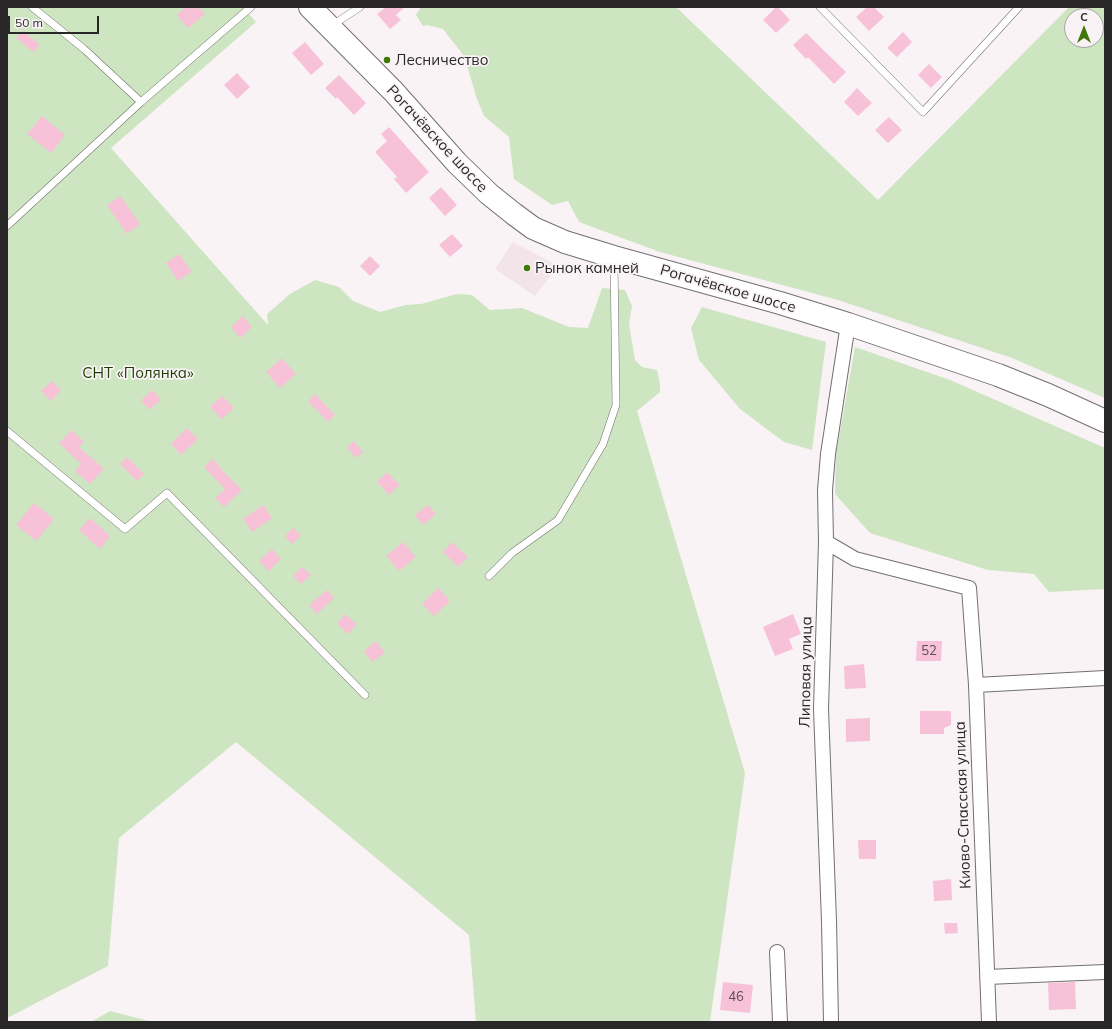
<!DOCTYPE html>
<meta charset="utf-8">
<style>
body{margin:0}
#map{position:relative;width:1112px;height:1029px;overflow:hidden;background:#f9f3f6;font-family:Mulish,sans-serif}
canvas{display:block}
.frame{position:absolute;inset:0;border:8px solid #292728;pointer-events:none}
.north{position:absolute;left:1064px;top:8px;width:40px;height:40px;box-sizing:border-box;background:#f9f3f6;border:1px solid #a6a1a4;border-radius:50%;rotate:0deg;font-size:11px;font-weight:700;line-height:16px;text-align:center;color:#292728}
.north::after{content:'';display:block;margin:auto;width:14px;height:18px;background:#40780a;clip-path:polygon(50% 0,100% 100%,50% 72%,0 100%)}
.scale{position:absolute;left:8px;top:16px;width:91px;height:18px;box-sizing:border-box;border:2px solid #292728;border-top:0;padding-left:5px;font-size:12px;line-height:14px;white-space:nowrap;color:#292728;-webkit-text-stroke:3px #f9f3f6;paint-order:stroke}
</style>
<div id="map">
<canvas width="1112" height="1029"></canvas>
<div class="frame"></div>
<div class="north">С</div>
<div class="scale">50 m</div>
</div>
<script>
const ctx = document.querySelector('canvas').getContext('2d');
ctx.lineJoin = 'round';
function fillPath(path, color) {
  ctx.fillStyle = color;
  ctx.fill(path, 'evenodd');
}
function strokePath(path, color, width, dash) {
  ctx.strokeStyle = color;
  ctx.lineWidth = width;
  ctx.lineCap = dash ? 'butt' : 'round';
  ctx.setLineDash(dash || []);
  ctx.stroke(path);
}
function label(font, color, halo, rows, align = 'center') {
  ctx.font = font + ' Mulish,sans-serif';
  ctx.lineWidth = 3.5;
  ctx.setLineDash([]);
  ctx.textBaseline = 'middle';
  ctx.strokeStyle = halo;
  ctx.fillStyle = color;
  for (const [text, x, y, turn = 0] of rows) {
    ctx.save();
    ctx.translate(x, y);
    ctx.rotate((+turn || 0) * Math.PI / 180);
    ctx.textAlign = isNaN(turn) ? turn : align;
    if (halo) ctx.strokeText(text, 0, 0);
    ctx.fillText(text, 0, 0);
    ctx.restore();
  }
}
const built = new Path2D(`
 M513,242l45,24 -23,30 -40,-27z`);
const green = new Path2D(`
 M7,7h236l13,15 -145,126 157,177 -1,-11 23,-20 25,-14 24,7 14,14 27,11 25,-7 16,-1 36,-10 15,1 18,15 32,-2 47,19 19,1 14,-40 23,2 7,16 -3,18 6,36 7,7 15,3 3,14v8l-23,19 108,362 -35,249h-234l-7,-87 -233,-193 -117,96 -11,128 -101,52z
 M421,7h255l202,193 191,-193h36v391l-93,-40 -174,-58 -178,-48 -81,-30 -11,-21 -16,4 -38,-26 -5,-42 -25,-21 -7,-17 -13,-43 -21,-27 -16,-4 -4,1 -7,-11zM1072,16h24v24h-24z
 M702,307l124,35 -14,108 -28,-8 -44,-33 -41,-49 -8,-32z
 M855,347l95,33 155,68v141l-56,3 -15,-18 -46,-4 -118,-37 -35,-39 1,-40z
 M110,1011l43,11h-62z`);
const building = new Path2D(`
 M186,7h13l6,7 -17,14 -11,-13z
 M386,7h19l-9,8 5,5 -11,9 -13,-15z
 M776,7h2l12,13 -14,13 -13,-13z
 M867,7h7l10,10 -15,14 -13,-14z
 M22,30l18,15 -7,7 -17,-14z
 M903,32l9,10 -15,15 -10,-9z
 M806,33l40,39 -12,12 -26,-27 -2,2 -13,-14z
 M305,42l19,22 -13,11 -19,-22z
 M929,64l13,13 -11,11 -13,-13z
 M237,73l13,14 -13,12 -13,-14z
 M339,75l27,28 -12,12 -17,-18 -1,2 -11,-11z
 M857,88l15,15 -14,13 -14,-14z
 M42,116l23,19 -14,18 -24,-19z
 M889,117l13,13 -14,13 -13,-13z
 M389,127l40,45 -23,21 -12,-14 3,-2 -22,-25 12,-11 -6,-7z
 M441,187l16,18 -12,11 -16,-18z
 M120,196l20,28 -13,10 -20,-29z
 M452,234l11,12 -13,11 -11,-12z
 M179,254l13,18 -14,9 -12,-18z
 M370,256l10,10 -10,10 -10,-10z
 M243,316l9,11 -12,11 -9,-11z
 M282,358l14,16 -16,14 -14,-16z
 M52,381l9,9 -10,11 -10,-10z
 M153,390l8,10 -12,10 -8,-10z
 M315,394l20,21 -7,7 -20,-21z
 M222,396l12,12 -12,11 -12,-12z
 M187,428l11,11 -17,16 -10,-11z
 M72,430l12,12 -5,5 25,22 -14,15 -15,-13 6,-7 -22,-21z
 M354,441l9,11 -7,6 -9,-11z
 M127,457l17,17 -7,7 -17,-17z
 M213,459l8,9h-1l22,22 -18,17 -9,-9 10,-9 -21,-22z
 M387,472l13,13 -11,10 -12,-13z
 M34,503l20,16 -18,22 -20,-16z
 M263,505l9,13 -20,14 -9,-13z
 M428,505l8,9 -13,11 -8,-10z
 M90,518l20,18 -10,13 -21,-19z
 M293,528l8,7 -9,9 -7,-8z
 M403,542l13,15 -17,14 -13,-15z
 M452,542l16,15 -10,10 -15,-15z
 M272,549l9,10 -12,12 -10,-10z
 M302,567l9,8 -10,9 -8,-8z
 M438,588l12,13 -16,15 -12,-12z
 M327,590l7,8 -17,16 -8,-9z
 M345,614l12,10 -9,10 -11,-10z
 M793,614l8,20 -12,5 4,10 -18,7 -12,-29z
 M376,641l9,12 -13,9 -8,-11z
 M917,641h25l-1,20h-25z
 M864,664l2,24 -21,1 -1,-23z
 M920,711h31v14l-7,3v6h-24z
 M870,718v23l-24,1v-23z
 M858,840h18v19h-17z
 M951,879l1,21 -18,1 -1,-20z
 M944,923h13l1,10 -13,1z
 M723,982l30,3 -3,28 -30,-3z
 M1075,982l1,27 -27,1 -1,-27z`);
const service = new Path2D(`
 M820,7l103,105 96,-105
 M331,26l29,-19
 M141,102l110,-95
 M7,226l134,-124 -57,-53 -52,-42
 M7,431l118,98 42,-36 198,202
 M489,576l23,-23 46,-33 45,-76 13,-39 -2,-146`);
const minor = new Path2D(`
 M826,542l29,17 114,29 7,97 13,337
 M976,685l129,-7
 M777,952l3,70
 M987,977l118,-5
 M831,1022l-2,-101 -8,-212 5,-167 -1,-52 3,-36 20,-130`);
const primary = new Path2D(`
 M310,7l84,85 63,71 32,31 25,20 19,14 32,14 49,15 166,46 68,21 150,51 50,20 57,26`);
const markers = [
 [387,60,4,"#40780a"],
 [527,268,4,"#40780a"]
];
const numberNames = [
 ["52",929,651],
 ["46",736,997]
];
const poiNames = [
 ["Лесничество",395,60],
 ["Рынок камней",535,268]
];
const streetNames = [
 ["Рогачёвское шоссе",437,139,47],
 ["Рогачёвское шоссе",728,289,16],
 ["Липовая улица",806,672,-89],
 ["Киово-Спасская улица",963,805,-92]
];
const parkNames = [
 ["СНТ «Полянка»",138,373]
];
fillPath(built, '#f2e4e9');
fillPath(green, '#cde5c0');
fillPath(building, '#f7c2d7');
strokePath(service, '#746f71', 8);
strokePath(minor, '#746f71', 16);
strokePath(primary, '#746f71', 24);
strokePath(service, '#fff', 7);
strokePath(minor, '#fff', 14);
strokePath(primary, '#fff', 22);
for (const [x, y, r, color] of markers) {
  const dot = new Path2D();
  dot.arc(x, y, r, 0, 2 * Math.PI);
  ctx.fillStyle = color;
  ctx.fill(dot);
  strokePath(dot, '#f9f3f6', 1.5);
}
label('13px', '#5c4e54', null, numberNames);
label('15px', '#292728', '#f9f3f6', poiNames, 'left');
label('15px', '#292728', '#f9f3f6', streetNames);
label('15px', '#1c3b01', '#f9f3f6', parkNames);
</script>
